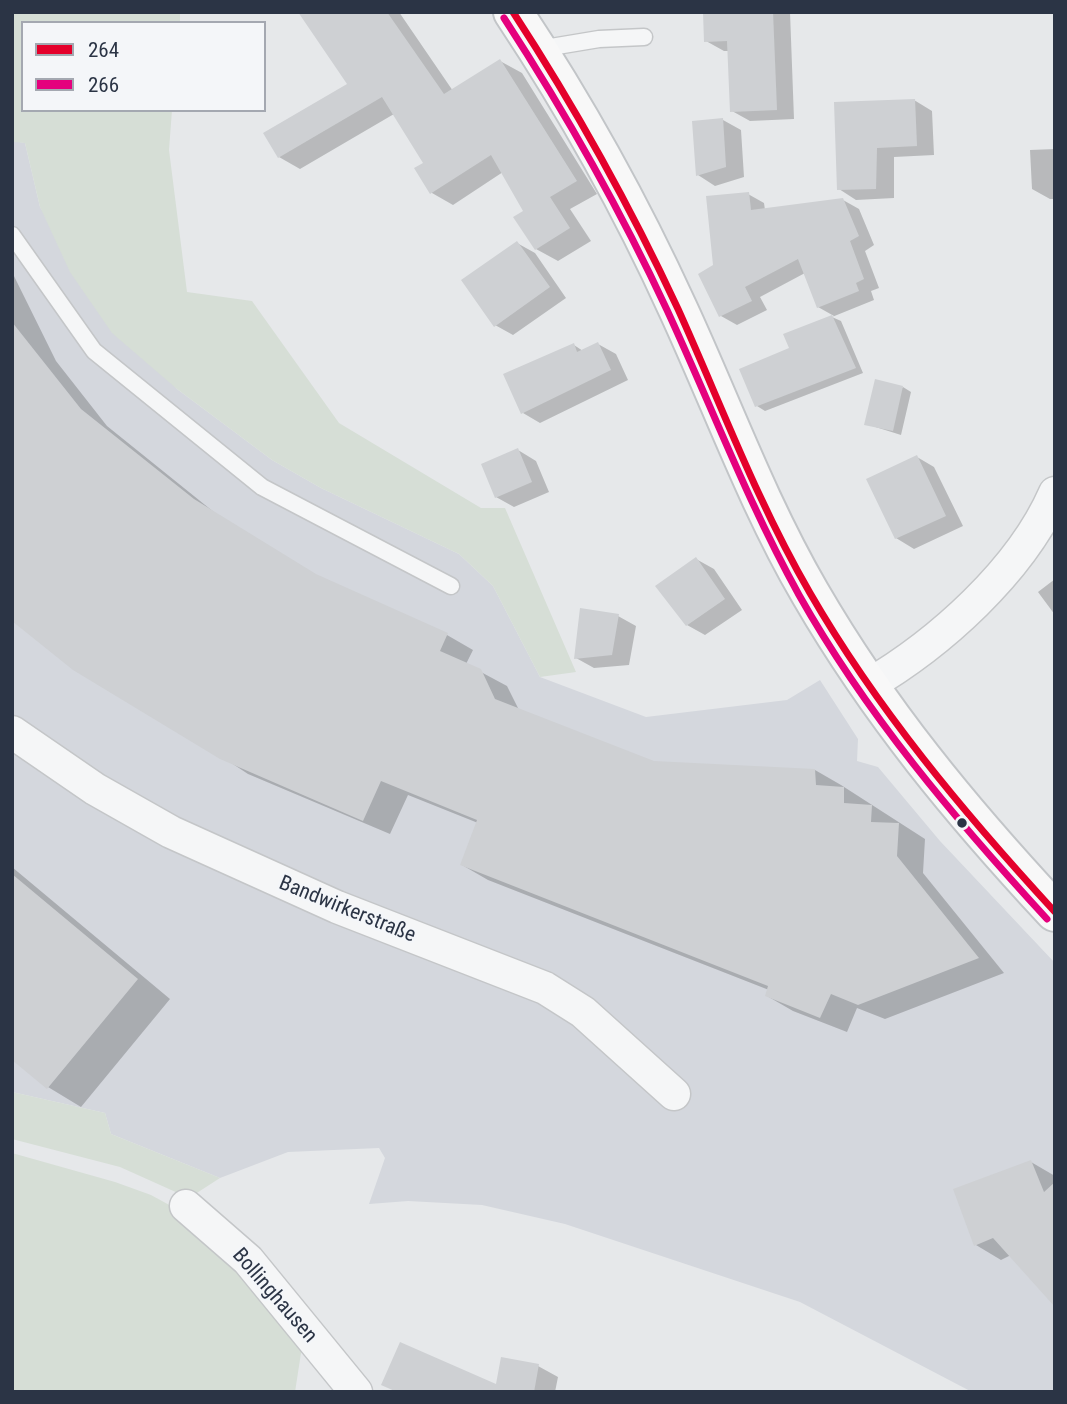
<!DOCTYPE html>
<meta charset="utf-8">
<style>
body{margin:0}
#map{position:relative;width:1067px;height:1404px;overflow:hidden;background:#e6e8ea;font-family:"Roboto Condensed",sans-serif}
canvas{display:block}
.frame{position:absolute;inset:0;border:14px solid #2b3445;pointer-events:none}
.legend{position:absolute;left:21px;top:21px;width:245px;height:91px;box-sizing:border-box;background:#f4f6f9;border:2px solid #a4a8b1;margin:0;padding:9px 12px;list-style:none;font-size:21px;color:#2b3445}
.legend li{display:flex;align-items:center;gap:14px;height:35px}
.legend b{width:35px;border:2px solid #a4a8b1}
</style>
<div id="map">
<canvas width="1067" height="1404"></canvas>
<div class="frame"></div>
<ul class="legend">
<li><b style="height:9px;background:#e4002b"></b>264</li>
<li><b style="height:9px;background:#e5007d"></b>266</li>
</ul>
</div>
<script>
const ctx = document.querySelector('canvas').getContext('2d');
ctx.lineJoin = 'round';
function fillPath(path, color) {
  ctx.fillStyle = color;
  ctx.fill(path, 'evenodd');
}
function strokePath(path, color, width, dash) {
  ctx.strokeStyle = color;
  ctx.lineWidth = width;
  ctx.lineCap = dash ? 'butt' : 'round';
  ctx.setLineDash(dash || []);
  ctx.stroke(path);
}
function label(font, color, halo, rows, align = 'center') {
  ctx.font = font + ' "Roboto Condensed",sans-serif';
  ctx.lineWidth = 5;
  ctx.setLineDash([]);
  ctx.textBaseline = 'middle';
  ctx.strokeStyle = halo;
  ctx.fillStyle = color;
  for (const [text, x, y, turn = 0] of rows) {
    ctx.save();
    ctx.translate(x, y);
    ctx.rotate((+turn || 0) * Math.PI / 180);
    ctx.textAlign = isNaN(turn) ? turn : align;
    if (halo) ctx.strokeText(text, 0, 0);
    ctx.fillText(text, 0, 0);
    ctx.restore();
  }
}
const built = new Path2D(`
 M12,72l2,69 11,2 15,64 137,182 95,71 49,28 138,66 34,32 47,91 106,40 141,-17 33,-20 38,59 -1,22 21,6 62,74 115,122v429h-83l-172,-90 -235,-78 -83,-19 -74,-4 -39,3 16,-46 -6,-10 -91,4 -68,26 -109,-44 -6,-21 -93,-21z`);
const green = new Path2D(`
 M13,12h167v11h-157v87h149l-3,40 18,142 65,9 87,122 142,85h24l71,164 -36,5 -47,-91 -34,-32 -138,-66 -49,-28 -95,-71 -65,-56 -42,-61 -30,-65 -15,-64 -11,-1z
 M12,1092l93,21 6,21 109,44 -31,20 -69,-31 -108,-28z
 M12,1153l103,29 36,13 33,18 119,127 -8,52h-283z`);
const shadow = new Path2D(`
 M300,12h99l54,79 47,-30 22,12 75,121 -27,15 21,32 -33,20 -22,-12 -10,-38 -23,-39 -50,33 -21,-12 -7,-30 -31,-49 -94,55 -21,-12 70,-72z
 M704,12h86l4,107 -44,2 -18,-10 -2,-60h-6l-18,-10z
 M914,100l18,11 2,44 -40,2v41l-38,2 -17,-11z
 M723,120l18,10 3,47 -29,9 -17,-11z
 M1055,149v50h-5l-18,-10 -2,-39z
 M748,194l16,9 1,7 78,-10 16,9 15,36 -9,6 14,37 -8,3 3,9 -42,17 9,4 22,52 -98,38 -8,-5 34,-57 -6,-14 49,-19 -16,-9 -13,-34 -45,24 7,13 -30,15 -16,-9 -6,-50z
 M517,243l18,10 31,45 -53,37 -18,-10z
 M12,272l44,89 51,65 113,91 101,62 126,56 26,15 -7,14 41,22 12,24 135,53 161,7 26,15 84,54 -2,34 81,100 -119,46 -28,-11 -10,24 -54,-21 -26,-15 2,-6 -281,-110 -26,-15 16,-42 -70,-28 -18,39 -142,-60 -236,-156z
 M598,344l18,10 12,26 -88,43 -17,-10 51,-68 9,6z
 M903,387l8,5 -10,43 -35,-11z
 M518,450l18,11 13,31 -35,15 -18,-10z
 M917,457l17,10 29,59 -49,23 -18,-11z
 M696,559l18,10 28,41 -37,25 -18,-10 -30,-39z
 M1055,579v36l-17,-23z
 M618,616l18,10 -7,39 -35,3 -18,-10z
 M12,867l158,132 -89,108 -33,-20 -36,-29z
 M1031,1162l24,14v128l-44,-49 -10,5 -25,-15z
 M538,1366l20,11 -3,15h-159l-12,-8 114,2z`);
const building = new Path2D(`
 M298,12h89l57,82 56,-35 77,122 -27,16 20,31 -35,22 -22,-33 10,-6 -32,-56 -61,39 -16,-26 9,-5 -41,-66 -104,61 -15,-25 84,-49z
 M703,12h70l4,98 -47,2 -3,-71 -23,1z
 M915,99l2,47 -40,2 -1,41 -39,1 -3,-88z
 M723,118l3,49 -30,9 -4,-55z
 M749,192l2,18 92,-12 16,38 -9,5 14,38 -8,4 3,8 -42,17 -19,-49 -53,28 7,14 -33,16 -21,-43 15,-9 -7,-69z
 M517,241l33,46 -56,40 -33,-47z
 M832,315l24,53 -101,39 -16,-38 50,-21 -6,-14z
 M12,322l69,87 113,90 122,75 132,59 -8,18 41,18 14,30 159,62 161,8 1,16 28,2v16l28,2 -1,17 28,1 -2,33 82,102 -121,47 -27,-11 -11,24 -55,-22 3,-10 -308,-121 17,-45 -96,-39 -18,40 -143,-62 -147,-89 -61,-49z
 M598,342l13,28 -90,44 -18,-40 71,-31 3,9z
 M875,379l28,7 -10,45 -29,-6z
 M518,448l14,34 -37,16 -14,-34z
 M917,455l29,61 -51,23 -29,-60z
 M696,557l29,42 -39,27 -31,-40z
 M580,608l39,6 -7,41 -38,4z
 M12,874l126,105 -91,110 -35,-29z
 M1031,1160l13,32 11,-10v125l-62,-69 -19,8 -21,-57z
 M400,1342l96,42 5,-27 38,7 -5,28h-137l-16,-7z`);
const lane = new Path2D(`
 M539,49l60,-10 45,-2
 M12,235l82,116 168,136 189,99`);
const street = new Path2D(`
 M867,686c72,-42 154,-115 188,-193
 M12,732l83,57 76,43 166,75 208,81 38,24 91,82
 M186,1206l62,54 108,132`);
const primary = new Path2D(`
 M513,12c63,95 118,194 165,297 44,95 79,193 132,284 69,119 151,218 245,319`);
const bus1 = new Path2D(`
 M513,12c62,95 117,194 165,297 43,95 79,193 132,284 67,116 154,220 245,319`);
const bus2 = new Path2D(`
 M504,18c61,94 116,191 163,292 44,95 81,193 132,285 67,119 156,224 248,324`);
const markers = [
 [962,823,6,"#2b3445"]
];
const streetNames = [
 ["Bandwirkerstraße",347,910,22],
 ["Bollinghausen",274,1296,49]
];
fillPath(built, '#d4d7dd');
fillPath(green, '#d6ded6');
fillPath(shadow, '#0003');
fillPath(building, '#ced0d3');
strokePath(lane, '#c4c6c8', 19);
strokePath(street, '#c4c6c8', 35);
strokePath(primary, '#c2c5c8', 42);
strokePath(lane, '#f5f6f7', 16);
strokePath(street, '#f5f6f7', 32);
strokePath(primary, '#f8f8f8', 38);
strokePath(bus1, '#e4002b', 7);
strokePath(bus2, '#e5007d', 7);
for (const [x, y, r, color] of markers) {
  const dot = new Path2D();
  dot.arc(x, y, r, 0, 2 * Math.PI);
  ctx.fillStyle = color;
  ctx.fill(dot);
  strokePath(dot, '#f4f6f9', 2.5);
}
label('21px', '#2b3445', '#f4f6f9', streetNames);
</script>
